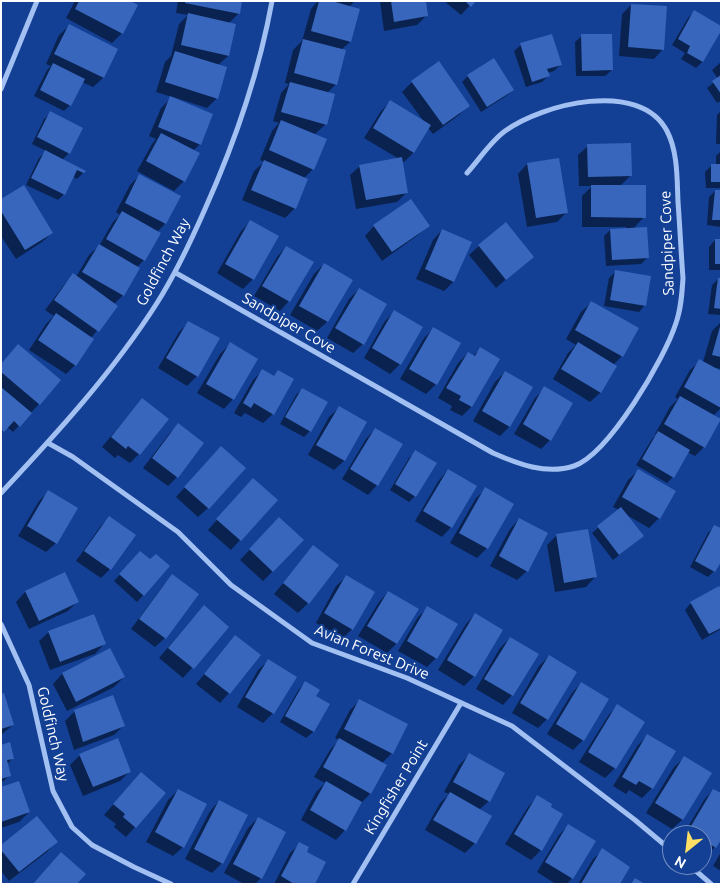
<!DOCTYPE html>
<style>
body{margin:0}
#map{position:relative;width:722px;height:885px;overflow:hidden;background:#134095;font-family:Ubuntu,sans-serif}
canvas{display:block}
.frame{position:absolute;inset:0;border:2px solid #fff;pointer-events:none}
.north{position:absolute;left:662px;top:825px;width:50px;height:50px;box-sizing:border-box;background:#134095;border:1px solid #718cbf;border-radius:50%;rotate:209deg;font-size:14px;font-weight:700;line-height:20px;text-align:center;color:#fff}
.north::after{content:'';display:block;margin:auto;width:18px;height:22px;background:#ffe064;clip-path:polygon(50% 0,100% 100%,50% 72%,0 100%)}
</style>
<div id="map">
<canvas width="722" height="885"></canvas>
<div class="frame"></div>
<div class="north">N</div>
</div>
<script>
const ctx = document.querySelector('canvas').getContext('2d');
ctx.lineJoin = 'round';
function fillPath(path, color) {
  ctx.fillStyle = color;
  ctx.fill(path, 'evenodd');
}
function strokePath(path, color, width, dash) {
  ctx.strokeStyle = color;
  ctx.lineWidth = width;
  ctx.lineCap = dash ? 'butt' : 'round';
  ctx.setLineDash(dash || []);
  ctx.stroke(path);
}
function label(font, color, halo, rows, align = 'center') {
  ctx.font = font + ' Ubuntu,sans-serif';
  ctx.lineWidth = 4;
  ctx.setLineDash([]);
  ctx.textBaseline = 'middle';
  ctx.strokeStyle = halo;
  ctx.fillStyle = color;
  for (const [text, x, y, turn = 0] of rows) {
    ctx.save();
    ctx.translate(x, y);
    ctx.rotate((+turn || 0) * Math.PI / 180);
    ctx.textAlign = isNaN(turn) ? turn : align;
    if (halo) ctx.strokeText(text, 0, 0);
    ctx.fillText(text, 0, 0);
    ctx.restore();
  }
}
const shadow = new Path2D(`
 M75,1h54l8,4 -15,28 -10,10 -46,-25z
 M178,1h63l-2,12 -11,11 7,1 -7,31 -10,9 -1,33 -10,10 -34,-11 -1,2 28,45 -7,7 -9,30 -10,10 -37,-20 15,-27 4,-5 -7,-3 12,-28 11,-11 -16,-5 9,-30 6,-6 8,-32 9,-9 -12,-2z
 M318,1h37l-6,6 9,3 -8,32 -9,8 -5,34 -9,9 -1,31 -12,11 -1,34 -9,9 -9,30 -10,10 -43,-18 12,-29 10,-9 -4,-2 12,-29 7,-8 -6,-2 8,-28 8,-9 -4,-1 8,-33 9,-9 9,-32z
 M380,1h45l2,14 -10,10 -33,6z
 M444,1h30l-13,14z
 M631,5l32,44 -9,10 -35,-3 3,-42z
 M694,12l27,17 -19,33 -6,6 -15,-9 4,-6 -13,-8 16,-27z
 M69,26l47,23 -13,29 -10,9 -11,-5 -12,23 -6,6 -30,-15 13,-26 4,-4 -5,-2 13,-29z
 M582,36l30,34 -7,6h-29l-1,-34z
 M521,45l39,20 -6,6 -7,2 1,3 -6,6 -16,5 -12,-36z
 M721,62v39l-4,2 -10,-15 11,-9 -6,-9z
 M468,76l45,14 -7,6 -25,16 -19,-30z
 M412,82l57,23 -10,10 -26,19 -5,-6 -15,25 -9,9 -3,-1 6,31 -10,10 -41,7 -6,-34 10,-9 39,-7 -35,-21 17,-27 9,-9 35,21 -23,-31z
 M721,111v33h-5l1,-29z
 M51,113l18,40 -7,7 21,13 -6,6 -5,-3 -8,18 -6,6 -32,-15 13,-27 7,-7 -14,-7 12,-25z
 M588,146l43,29 -11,11 24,31 -11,12 14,29 -6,6 -35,2 -2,-30 6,-6 16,-1v-2h-44v-31l10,-10h-13l-1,-31z
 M721,151v37h-15l-1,-16 7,-7h4v-9z
 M527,164l40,48 -10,10 -30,5 -9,-53z
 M139,176l40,21 -14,27 -8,8 -13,28 -7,7 -14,28 -9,9 2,2 -25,32 -16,27 -9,9 -37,-24 17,-26 8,-8 -9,-6 19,-25 9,-10 3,2 13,-22 10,-9 14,-24 7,-7 -4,-3 14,-27z
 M715,191h6v36l-14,-2 2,-28z
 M1,201l51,32 -10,9 -26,17 -15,-23z
 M250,222l3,57 -10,10 -26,-16 24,-42z
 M374,226h54l-10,9 -36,26 -17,-25z
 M442,230l11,52 -9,9 -28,-12 17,-39z
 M715,240h6v30h-12v-23z
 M479,246l53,11 -36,31 -27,-33z
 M286,247l3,54 -9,10 -26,-15 23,-39z
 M324,264l27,16 -24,42 -10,9 -27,-16 24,-41z
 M615,272l30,33 -6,7 -35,-6 5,-28z
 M718,279h3v36l-13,-1 4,-29z
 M359,289l4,55 -10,9 -26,-15 22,-39z
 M591,303l31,53 -9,9 3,1 -16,27 -10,9 -37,-23 15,-26 8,-8 -10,-6 15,-27z
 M394,312l6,52 -10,10 -26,-16 21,-37z
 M721,322v47l-9,-2 9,41 -8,8 -9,31 -9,9 -8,-4 -14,25 -6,6 -31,-18 16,-26 4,-4 -1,-1 15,-27 8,-8 -3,-2 15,-27 10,-9 3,1 9,-31z
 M188,323l9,53 -10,10 -29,-18 21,-36z
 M433,329l26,15 -23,40 -10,10 -26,-15 24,-41z
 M230,344l3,55 -9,10 -27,-16 23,-39z
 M480,349l18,10 -27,48 -9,9 -12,-6 2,-4 -14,-8 20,-35 10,-10 5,3z
 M1,364l38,40 -26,28 -6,-5 -6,7z
 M262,371l11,6 5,-5 -5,42 -10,9 -18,-10 -4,4 -7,-4 19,-33z
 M505,372l26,15 -22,40 -9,9 -27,-15 22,-39z
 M545,388l5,52 -9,9 -27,-15 21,-36z
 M302,389l8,42 -6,6 -24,-13 16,-29z
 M142,399l-3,55 -9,9 -12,-8 -3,3 -13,-11z
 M339,408l26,15 -21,38 -10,9 -26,-15 21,-38z
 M178,425l-1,52 -9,9 -25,-18 26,-34z
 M375,429l2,56 -9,10 -26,-16 24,-40z
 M416,452l-1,44 -6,6 -19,-12 19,-32z
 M212,457l-4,51 -10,9 -22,-20z
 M448,470l3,57 -9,10 -27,-16 24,-41z
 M638,471l21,47 -10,10 -24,-14 11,28 -23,18 -21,-27 27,-23 -6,-3 15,-27z
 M244,489l32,11 -45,50 -23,-20z
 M486,489l26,15 -25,44 -10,10 -27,-15 26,-45z
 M48,492l8,51 -10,9 -28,-16 21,-35z
 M109,518l1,51 -9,9 -25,-17 24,-34z
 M519,519l8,52 -10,9 -27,-14 20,-37z
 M715,526l-1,45 -6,6 -18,-10 18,-34z
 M270,528l3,43 -10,10 -23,-21z
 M557,535l38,42 -9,10 -31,5 -8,-47z
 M313,547l24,18 -29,38 -10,10 -24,-19z
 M134,559l16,2 19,6 -32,35 -23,-21z
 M172,576l-7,62 -10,9 -24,-18 32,-43z
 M346,577l6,52 -9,9 -27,-15 20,-37z
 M721,591v38l-19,11 -17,-30 6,-7z
 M25,592l53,9 -10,10 -39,18 -13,-27z
 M388,592l29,17 -21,35 -9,9 -29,-17 21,-34z
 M428,608l8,50 -9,9 -29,-16 20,-34z
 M475,614l-1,62 -10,10 -26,-16 28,-46z
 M195,616l33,11 -45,51 -24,-20z
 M49,632l55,12 -9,10 -45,16 -11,-29z
 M235,637l-6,56 -9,10 -24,-19z
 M510,638l2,57 -9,10 -27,-16 24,-41z
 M110,650l14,27 -10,10 -47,24 -14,-27 9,-10z
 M549,656l-2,63 -9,9 -26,-15 27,-47z
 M268,661l5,52 -10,10 -26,-16 21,-37z
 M305,683l9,13 14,8 -15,28 -7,6 -26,-16 19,-33z
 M581,683l2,57 -10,10 -26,-16 25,-41z
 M1,696l12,29 -12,10z
 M359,701l33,52 -11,11 -11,30 -10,10 -15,26 -9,10 -35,-20 15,-28 9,-9 -11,-6 16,-27 9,-10 -4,-2 15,-28z
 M617,706l-2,62 -10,10 -26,-16 29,-46z
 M75,711l48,15 -9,9 -40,15 -9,-29z
 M648,735l26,16 -22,37 -10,10 -13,-8 -3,4 -13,-8 25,-41z
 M1,746l12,12 -7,7 3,11 -8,7z
 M80,755l50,16 -10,10 -37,15 -13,-31z
 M469,755l20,46 -10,9 11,6 -15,27 -10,10 -40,-23 15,-27 9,-9 -5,-2 15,-27z
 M684,758l26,16 -28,46 -10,9 -26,-16 28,-46z
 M141,773l-6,54 -9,10 -12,-10 2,-3 -12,-9z
 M1,789l28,23 -10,10 -18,6z
 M178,790l5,57 -10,9 -27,-14 22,-42z
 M713,790l2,57 -9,9 -4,-2v-19h-19l21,-35z
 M537,797l4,53 -10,10 -26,-16 23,-37z
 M219,801l3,62 -10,10 -27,-14 25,-48z
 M258,818l3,60 -6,6h-11l-20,-11 24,-45z
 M568,826l4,52 -5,6h-11l-19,-12 22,-37z
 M56,842l-9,10 -38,29 -8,-10v-25z
 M300,844l5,8 8,32h-39l16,-31z
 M603,850l15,34h-40l15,-25z
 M721,852v19l-8,-5z`);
const building = new Path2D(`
 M79,1h52l7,4 -15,29 -48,-25z
 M185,1h57l-2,13 -55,-11z
 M319,1h13l28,8 -9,33 -40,-11z
 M391,1h35l2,15 -34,6z
 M465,1h11l-5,6z
 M631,4l36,2 -3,44 -36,-3z
 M694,10l27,16v5l-18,31 -16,-9 3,-7 -12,-7z
 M188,13l48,11 -7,32 -48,-11z
 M69,24l49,25 -14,29 -50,-24z
 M552,34l10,31 -15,4 3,7 -18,6 -12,-39z
 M581,34h31l1,36 -31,1z
 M303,39l43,11 -9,35 -43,-12z
 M175,51l52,16 -9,32 -53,-17z
 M494,58l20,32 -27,17 -20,-32z
 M439,61l31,45 -27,19 -32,-44z
 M53,63l32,16 -14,27 -31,-16z
 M721,75v19l-9,-13z
 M290,82l45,12 -8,31 -46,-13z
 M170,96l43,18 -12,31 -43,-18z
 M390,100l41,25 -17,28 -41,-25z
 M50,111l33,17 -13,26 -33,-17z
 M281,120l46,19 -13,31 -45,-20z
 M161,133l39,20 -15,29 -39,-21z
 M631,143l1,33 -44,1 -1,-33z
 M45,150l41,21 -2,2 -7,-3 -12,25 -34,-17z
 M402,157l6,36 -42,7 -7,-35z
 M559,158l9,55 -32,5 -9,-55z
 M264,160l44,19 -12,30 -45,-19z
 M711,164h10v18h-10z
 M139,174l42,22 -15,28 -41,-21z
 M24,185l29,48 -28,17 -24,-39v-12z
 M591,185h55v33l-55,-1z
 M715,190h6v30h-9z
 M411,199l19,27 -38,26 -19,-27z
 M122,211l39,22 -16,28 -39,-22z
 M250,220l29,16 -25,44 -29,-16z
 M506,222l28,35 -28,23 -28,-35z
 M647,227l2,31 -37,2 -2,-31z
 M442,229l30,13 -18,40 -29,-13z
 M715,239h6v25h-6z
 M99,244l41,24 -16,28 -42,-24z
 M286,246l28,16 -24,40 -28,-16z
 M324,263l29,17 -25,42 -29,-16z
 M615,270l36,6 -5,30 -36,-6z
 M73,273l45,33 -19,26 -45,-32z
 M718,278h3v31l-7,-1z
 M359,288l28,16 -23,41 -29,-17z
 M591,301l48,27 -16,29 -48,-27z
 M394,310l29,17 -22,38 -29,-17z
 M56,313l38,26 -18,27 -38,-26z
 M188,321l32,17 -22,39 -32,-19z
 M721,323v34l-9,-2z
 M433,327l28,16 -24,42 -28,-16z
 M230,342l28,17 -24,41 -28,-16z
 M578,342l39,24 -16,27 -40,-24z
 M18,344l43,36 -21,25 -39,-33v-8z
 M480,347l20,12 -28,48 -13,-7 2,-4 -15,-8 22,-36 7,4z
 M699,359l22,12v37l-37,-21z
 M262,369l12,7 4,-6 16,9 -20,36 -20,-12 -3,5 -8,-5z
 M505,371l28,16 -23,40 -28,-16z
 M544,386l29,17 -22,38 -28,-17z
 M1,387l31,26 -12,14 -6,-6 -10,11 -3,-2z
 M302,388l26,14 -17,30 -26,-15z
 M680,396l41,23 -16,29 -41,-24z
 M142,398l27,21 -29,36 -12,-9 -2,3 -15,-12z
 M339,406l28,16 -22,39 -29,-16z
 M178,423l26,20 -26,35 -26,-20z
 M375,428l28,16 -25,42 -28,-17z
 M658,431l32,19 -16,28 -32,-19z
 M221,446l25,22 -37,41 -25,-22z
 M415,450l22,13 -21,34 -21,-13z
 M448,469l29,17 -25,42 -29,-17z
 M638,469l38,22 -16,28 -38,-22z
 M253,478l25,22 -37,41 -25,-22z
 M485,487l29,17 -26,45 -29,-16z
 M48,490l30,18 -21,36 -30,-18z
 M621,507l23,29 -25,19 -22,-29z
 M109,516l27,19 -25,35 -27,-19z
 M279,517l25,23 -31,32 -24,-23z
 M519,518l29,15 -20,39 -29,-16z
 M714,525l7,3v34l-6,10 -20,-11z
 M588,529l9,48 -33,6 -8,-49z
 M313,545l26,20 -30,39 -26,-21z
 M140,551l10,8 6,-5 14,12 -26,30 -25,-22z
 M65,572l14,30 -40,19 -14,-30z
 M172,574l27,20 -33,45 -27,-20z
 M346,575l29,17 -22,38 -29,-17z
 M719,586l2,3v39l-12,6 -19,-32z
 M388,591l31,18 -22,35 -30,-18z
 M204,605l25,22 -35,42 -26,-21z
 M427,606l31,18 -21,35 -30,-18z
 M475,613l28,17 -28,47 -28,-17z
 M94,614l12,30 -46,18 -12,-31z
 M235,635l26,20 -31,39 -26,-20z
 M510,637l29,17 -26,42 -29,-17z
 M110,648l15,29 -49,25 -14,-29z
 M549,655l28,17 -29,48 -28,-17z
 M268,659l29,18 -23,37 -29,-17z
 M305,681l15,9 -4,6 14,8 -16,28 -29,-16z
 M581,682l28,17 -25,42 -28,-17z
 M4,693l10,32 -13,4v-35z
 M113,695l12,31 -42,16 -9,-32z
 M359,699l49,25 -15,30 -49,-25z
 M617,704l28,18 -29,47 -28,-17z
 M647,734l29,17 -23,38 -14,-8 -3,4 -14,-8z
 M118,738l13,34 -38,15 -14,-33z
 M339,738l48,27 -16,29 -48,-27z
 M10,742l4,17 -7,1 4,16 -10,3v-34z
 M469,753l36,20 -15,29 -37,-20z
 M684,756l28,17 -29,47 -28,-17z
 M141,772l25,21 -30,35 -13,-11 2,-3 -12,-10z
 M19,781l11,31 -29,10v-35z
 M326,781l36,21 -16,29 -36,-21z
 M178,789l29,15 -23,44 -29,-16z
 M713,789l8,4v47l-5,8 -14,-9v-4h-7l-7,-4z
 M450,792l42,24 -16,28 -43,-24z
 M537,795l15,9 -1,3 12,7 -21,37 -28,-17z
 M219,800l29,15 -25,49 -29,-15z
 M37,816l21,26 -39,30 -18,-22v-5z
 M258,817l28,15 -24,47 -29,-15z
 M568,824l28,17 -23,38 -28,-17z
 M299,842l10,5 -2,5 19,10 -11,22h-21l-13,-8z
 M602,848l28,19 -10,17h-39z
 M61,852l25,22 -9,10h-44z
 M635,878l10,6h-14z`);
const street = new Path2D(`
 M1,89l36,-88
 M176,273l317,180c25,11 53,22 81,13 35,-12 91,-108 102,-143 5,-14 6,-29 7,-45 -2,-25 -3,-50 -5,-76 -1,-22 0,-50 -11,-71 -27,-52 -125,-27 -162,0 -15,11 -26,29 -38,42
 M48,443l25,14 105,75 53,53 81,58 95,35 105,48 123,94 37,31
 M1,493c56,-60 112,-121 156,-190 19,-30 34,-62 48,-94 30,-67 54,-136 67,-208
 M1,624l28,61 24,106 19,36 20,18 42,22 37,17
 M689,865l22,19
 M353,884l108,-181`);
const streetNames = [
 ["Sandpiper Cove",667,243,-92],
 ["Goldfinch Way",163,262,-62],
 ["Sandpiper Cove",289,323,30],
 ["Avian Forest Drive",372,652,22],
 ["Goldfinch Way",53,734,77],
 ["Kingfisher Point",396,787,-59]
];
fillPath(shadow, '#0007');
fillPath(building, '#3766bc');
strokePath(street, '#a2c0f2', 5);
label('15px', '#fff', '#134095', streetNames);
</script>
